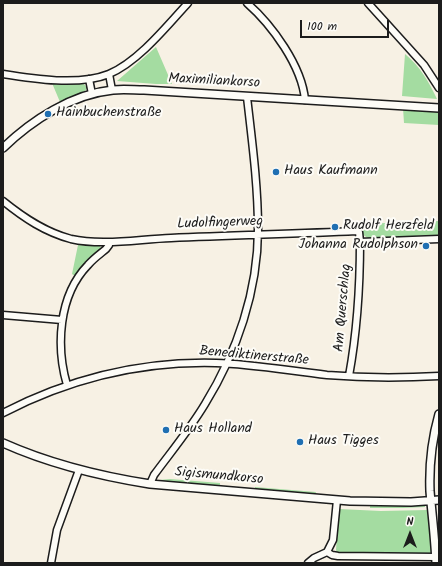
<!DOCTYPE html>
<meta charset="utf-8">
<style>
body{margin:0}
#map{position:relative;width:442px;height:566px;overflow:hidden;background:#f7f1e4;font-family:Kalam,sans-serif}
canvas{display:block}
.frame{position:absolute;inset:0;border:4px solid #1c1c1c;pointer-events:none}
.north{position:absolute;left:390px;top:514px;width:40px;height:40px;-webkit-text-stroke:3px #fdfcf7;paint-order:stroke;rotate:0deg;font-size:11px;font-weight:700;line-height:16px;text-align:center;color:#1c1c1c}
.north::after{content:'';display:block;margin:auto;width:14px;height:18px;background:#1c1c1c;clip-path:polygon(50% 0,100% 100%,50% 72%,0 100%)}
.scale{position:absolute;left:300px;top:20px;width:89px;height:18px;box-sizing:border-box;border:2px solid #1c1c1c;border-top:0;padding-left:5px;font-size:12px;line-height:14px;white-space:nowrap;color:#1c1c1c;-webkit-text-stroke:3px #fdfcf7;paint-order:stroke}
</style>
<div id="map">
<canvas width="442" height="566"></canvas>
<div class="frame"></div>
<div class="north">N</div>
<div class="scale">100 m</div>
</div>
<script>
const ctx = document.querySelector('canvas').getContext('2d');
ctx.lineJoin = 'round';
function fillPath(path, color) {
  ctx.fillStyle = color;
  ctx.fill(path, 'evenodd');
}
function strokePath(path, color, width, dash) {
  ctx.strokeStyle = color;
  ctx.lineWidth = width;
  ctx.lineCap = dash ? 'butt' : 'round';
  ctx.setLineDash(dash || []);
  ctx.stroke(path);
}
function label(font, color, halo, rows, align = 'center') {
  ctx.font = font + ' Kalam,sans-serif';
  ctx.lineWidth = 4;
  ctx.setLineDash([]);
  ctx.textBaseline = 'middle';
  ctx.strokeStyle = halo;
  ctx.fillStyle = color;
  for (const [text, x, y, turn = 0] of rows) {
    ctx.save();
    ctx.translate(x, y);
    ctx.rotate((+turn || 0) * Math.PI / 180);
    ctx.textAlign = isNaN(turn) ? turn : align;
    if (halo) ctx.strokeText(text, 0, 0);
    ctx.fillText(text, 0, 0);
    ctx.restore();
  }
}
const green = new Path2D(`
 M156,47l16,37h-16l-39,-3z
 M405,54c15,12 24,28 32,45l-35,-3z
 M52,83l32,1 3,4 -2,3 -25,11z
 M403,108l36,3v14l-35,-2z
 M439,221v14l-71,3c-6,-3 -9,-7 -9,-14z
 M78,245l22,1 1,2 -10,9 -16,19 -3,-2z
 M170,479l50,4v4l-61,-5v-2z
 M255,487l61,5 -1,3 -60,-5z
 M425,504v3l-22,1h-33v-3z
 M339,509l42,2 47,-1 4,41 -3,3 -92,-1 -1,-3z`);
const minor = new Path2D(`
 M247,3c25,22 55,63 58,97
 M368,3l56,62 15,23
 M3,74c31,5 76,12 106,0 29,-12 58,-48 79,-71
 M109,74l3,16
 M89,79l3,15
 M3,201c21,17 42,31 68,38 32,7 68,0 100,-1 62,-3 123,-4 185,-7l3,1 1,10 79,-3
 M3,315l59,5
 M349,376c8,-44 11,-89 11,-134
 M67,385c-11,-38 -9,-89 21,-120 5,-6 12,-11 18,-16l3,-4v-3
 M3,413c66,-34 139,-52 213,-50 37,1 74,8 111,12 37,3 75,3 112,1
 M150,484l4,-9c17,-23 36,-46 51,-71 32,-52 53,-113 53,-175 0,-44 -6,-88 -11,-132
 M327,552l5,3 6,1 98,1
 M51,563l6,-33 22,-60
 M308,563l6,-5 13,-6 6,-12 4,-40`);
const tertiary = new Path2D(`
 M3,148c29,-28 69,-54 110,-58 10,-1 21,0 31,0l295,18
 M3,443c47,21 96,33 147,41l200,17 61,1 28,-2
 M436,563c-1,-24 -4,-48 -6,-72 -1,-26 2,-52 9,-77`);
const markers = [
 [48,114,4,"#1f6fb2"],
 [276,172,4,"#1f6fb2"],
 [335,227,4,"#1f6fb2"],
 [426,246,4,"#1f6fb2"],
 [166,430,4,"#1f6fb2"],
 [300,442,4,"#1f6fb2"]
];
const streetNames = [
 ["Maximiliankorso",214,82,3],
 ["Ludolfingerweg",220,224,-2],
 ["Am Querschlag",344,308,-85],
 ["Benediktinerstraße",254,357,5],
 ["Sigismundkorso",219,477,5]
];
const poiNames = [
 ["Hainbuchenstraße",56,114],
 ["Haus Kaufmann",284,172],
 ["Rudolf Herzfeld",343,227],
 ["Johanna Rudolphson",418,246,"right"],
 ["Haus Holland",174,430],
 ["Haus Tigges",308,442]
];
fillPath(green, '#a4dca1');
strokePath(minor, '#1c1c1c', 9);
strokePath(tertiary, '#1c1c1c', 10);
strokePath(minor, '#fdfcf7', 6);
strokePath(tertiary, '#fdfcf7', 7);
for (const [x, y, r, color] of markers) {
  const dot = new Path2D();
  dot.arc(x, y, r, 0, 2 * Math.PI);
  ctx.fillStyle = color;
  ctx.fill(dot);
  strokePath(dot, '#fdfcf7', 1.5);
}
label('14px', '#1c1c1c', '#fdfcf7', streetNames);
label('14px', '#1c1c1c', '#fdfcf7', poiNames, 'left');
</script>
